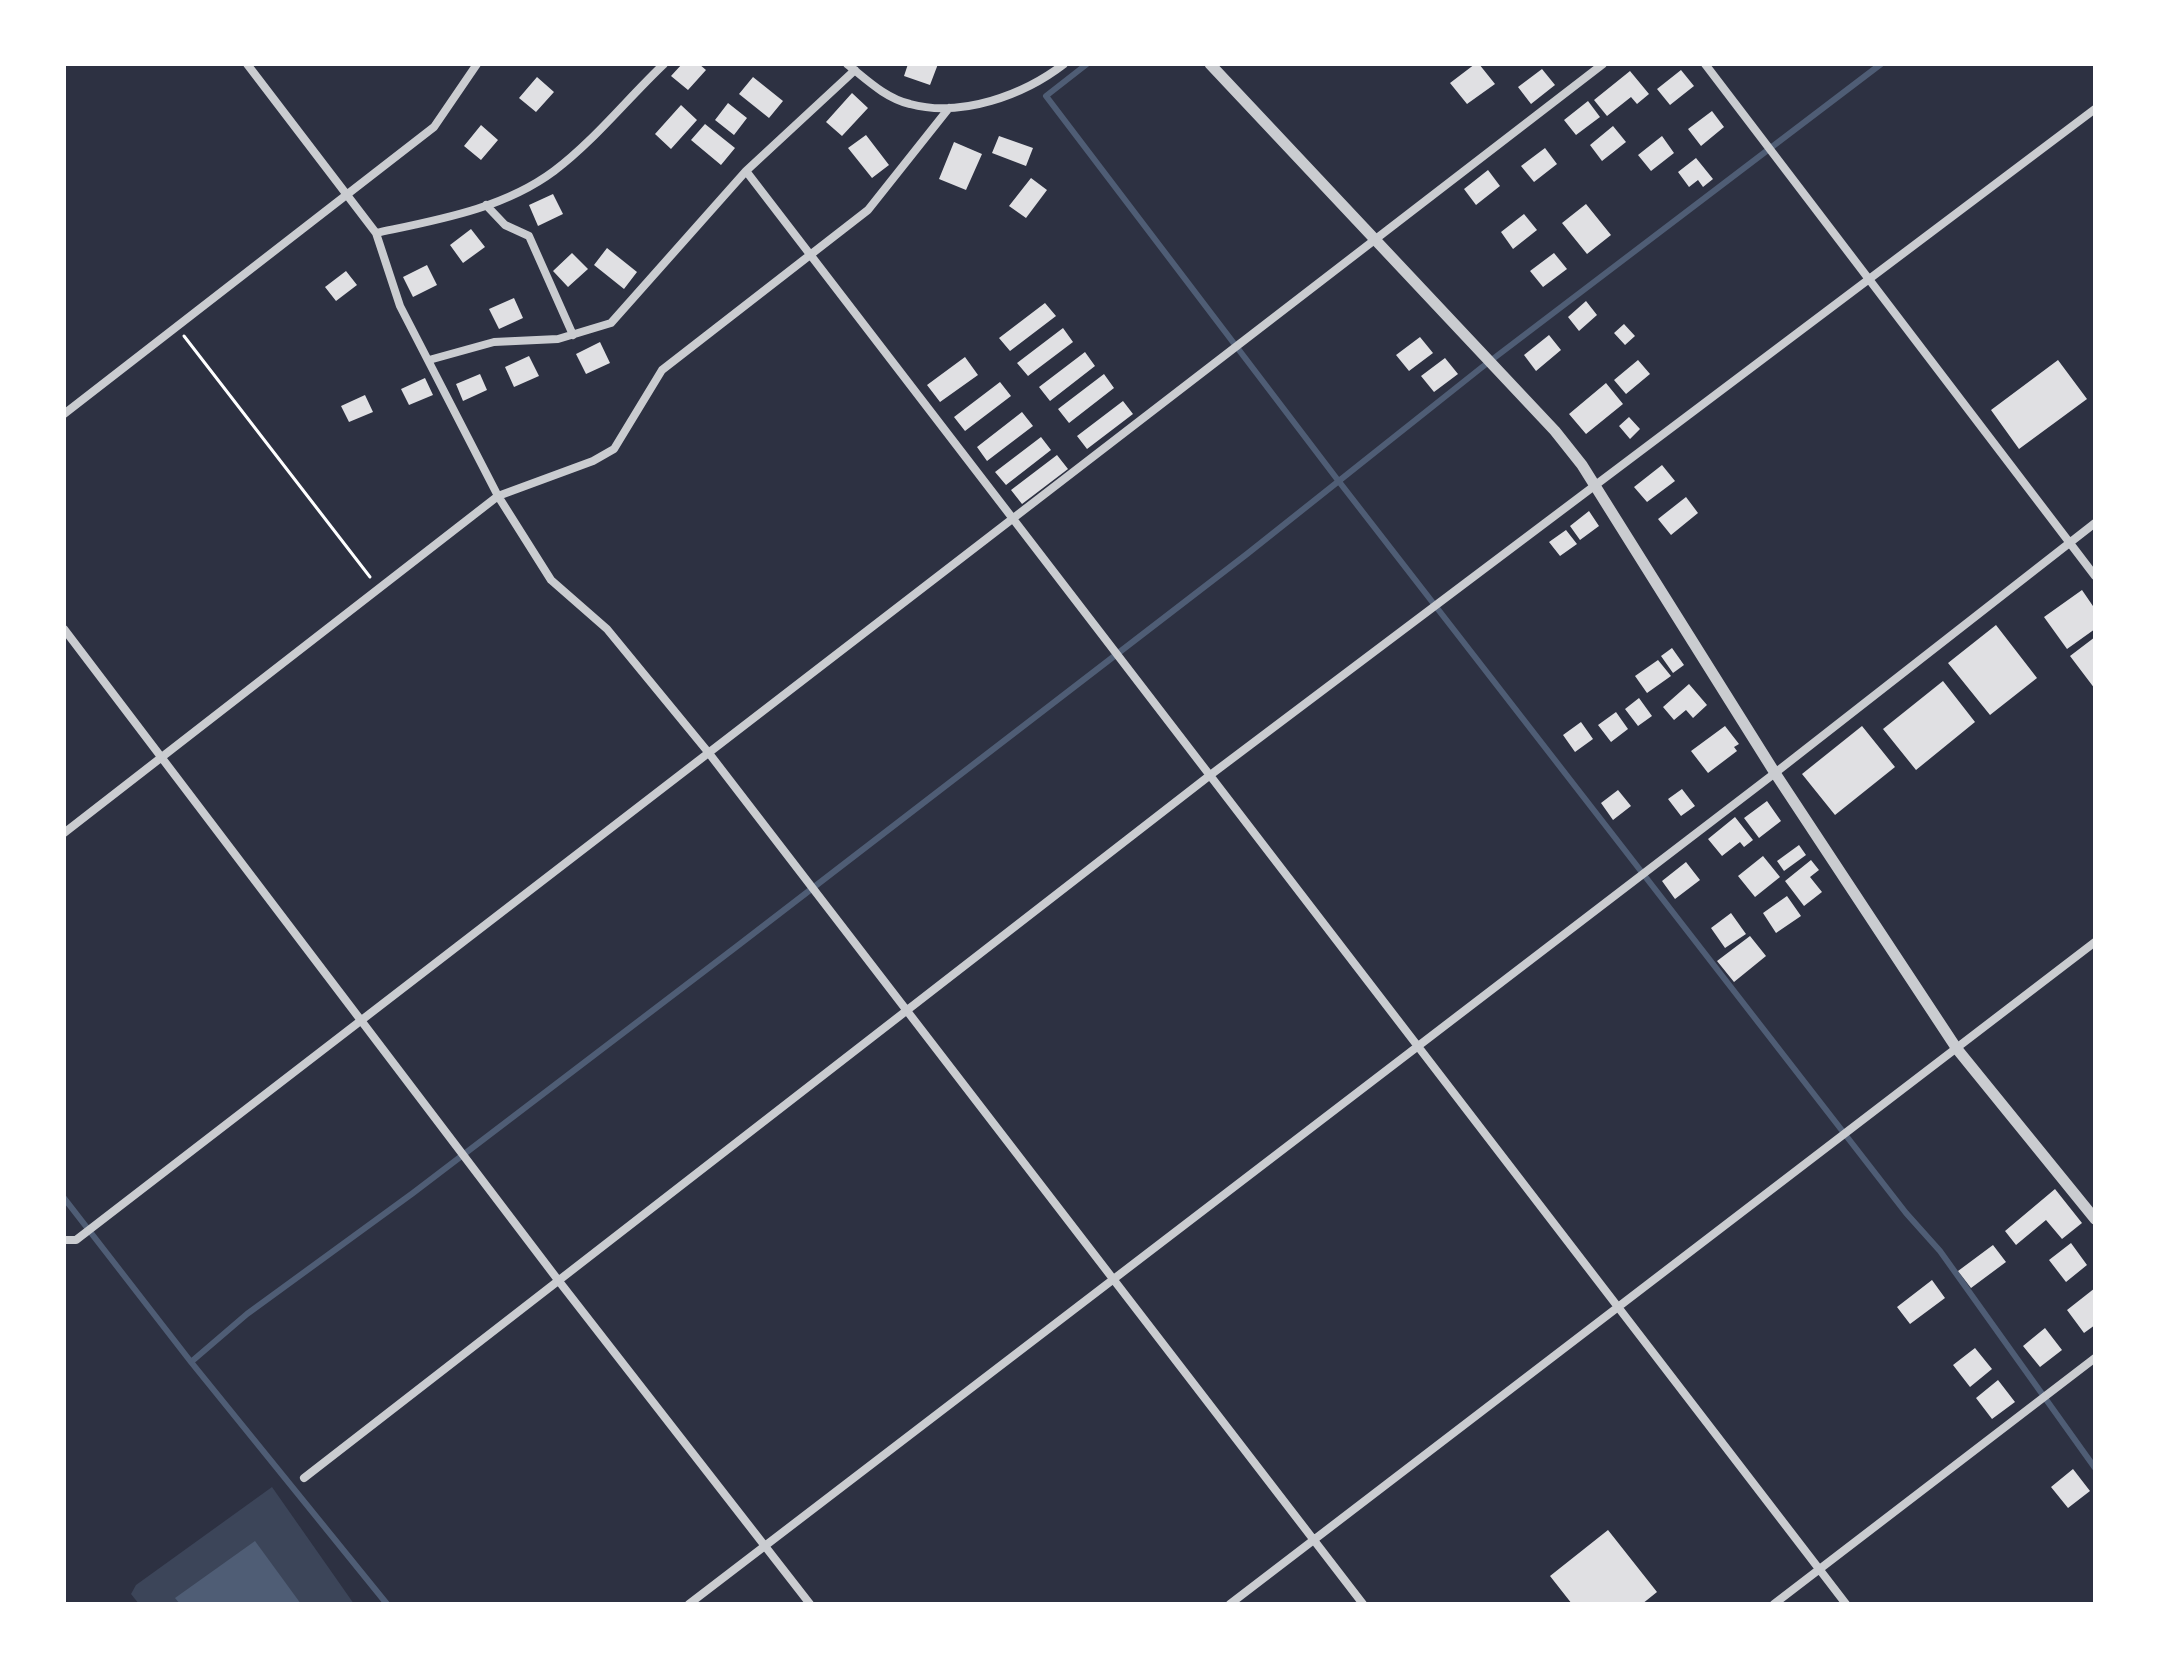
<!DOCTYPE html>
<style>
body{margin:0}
#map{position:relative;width:2159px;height:1668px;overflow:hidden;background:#2d3142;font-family:"Titillium Web",sans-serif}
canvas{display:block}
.frame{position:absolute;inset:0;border:66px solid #fff;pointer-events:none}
</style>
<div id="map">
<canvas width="2159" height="1668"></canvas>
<div class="frame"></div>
</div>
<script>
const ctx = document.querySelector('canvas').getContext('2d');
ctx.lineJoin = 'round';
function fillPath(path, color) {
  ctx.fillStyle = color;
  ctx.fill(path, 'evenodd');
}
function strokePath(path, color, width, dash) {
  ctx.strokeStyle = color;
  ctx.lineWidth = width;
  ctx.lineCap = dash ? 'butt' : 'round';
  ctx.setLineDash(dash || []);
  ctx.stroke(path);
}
const green = new Path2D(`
 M272,1487l82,117h-215l-8,-10 5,-9z`);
const water = new Path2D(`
 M255,1541l46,63h-121l-5,-6z`);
const stream = new Path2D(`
 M1087,64l-41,32 291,383 569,734 34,38 155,217
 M64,1198l127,164 196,242
 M191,1362l56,-48 166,-121 323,-246 511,-393 234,-186 400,-304`);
const building = new Path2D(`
 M682,64h17l7,6 -18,20 -17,-14z
 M908,64h30l-8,21 -26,-9z
 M1475,64h4l16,20 -28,20 -17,-21z
 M1542,69l13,16 -24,19 -13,-17z
 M1681,70l13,16 -24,19 -13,-16z
 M1630,71l19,23 -12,10 -6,-7 -24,19 -13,-16z
 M537,77l17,15 -18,20 -17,-14z
 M753,77l30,24 -14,17 -30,-24z
 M852,93l16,15 -26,28 -16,-14z
 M1588,101l12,16 -24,18 -12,-15z
 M728,103l19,15 -13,17 -19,-15z
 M681,105l16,15 -26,29 -16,-15z
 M1712,111l12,16 -23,19 -13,-17z
 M705,124l30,24 -14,17 -30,-25z
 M481,125l17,15 -17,20 -17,-14z
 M1613,126l13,16 -24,19 -12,-16z
 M866,135l23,30 -17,13 -24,-30z
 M999,136l34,12 -7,18 -34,-13z
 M1662,136l12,17 -23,18 -13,-16z
 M954,142l28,12 -16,36 -27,-11z
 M1545,148l12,16 -23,18 -13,-16z
 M1696,158l17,21 -10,8 -5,-7 -9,7 -11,-15z
 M1488,170l12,16 -24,19 -12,-16z
 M1031,178l16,12 -21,28 -17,-12z
 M553,194l10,20 -25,12 -9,-21z
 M1586,204l25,31 -24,19 -25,-31z
 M1524,214l13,16 -24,19 -12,-17z
 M471,229l14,18 -22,16 -13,-18z
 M607,248l30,24 -13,17 -30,-24z
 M572,253l16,16 -20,18 -15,-16z
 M1554,253l13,16 -24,18 -13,-16z
 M427,265l10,20 -24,12 -10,-20z
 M346,271l11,14 -21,16 -11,-14z
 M514,298l9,20 -24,11 -10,-20z
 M1586,301l11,14 -18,16 -11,-14z
 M1045,303l11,13 -46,35 -11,-13z
 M1624,324l11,12 -10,9 -11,-12z
 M1063,328l10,14 -45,34 -11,-13z
 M1549,335l12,15 -25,21 -12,-16z
 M1420,337l13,16 -24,18 -13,-16z
 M600,342l10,21 -24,11 -10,-20z
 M1085,352l10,14 -45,35 -11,-14z
 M529,356l10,20 -25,11 -9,-20z
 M965,357l13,18 -38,27 -13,-17z
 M1445,358l13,16 -24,18 -13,-16z
 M1638,360l12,14 -24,20 -12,-14z
 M2058,360l29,39 -68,50 -28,-39z
 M480,374l7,16 -24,11 -7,-17z
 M1104,374l10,14 -45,35 -11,-14z
 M425,378l8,17 -24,10 -8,-16z
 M1000,382l11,14 -46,35 -11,-14z
 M1606,383l17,21 -37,30 -17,-20z
 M365,395l8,17 -24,10 -8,-16z
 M1123,401l10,13 -46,35 -10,-13z
 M1022,412l11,14 -46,35 -10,-14z
 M1629,417l11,12 -10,10 -11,-13z
 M1041,437l10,13 -45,35 -11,-13z
 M1057,455l11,14 -46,35 -11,-14z
 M1662,465l13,16 -28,21 -13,-15z
 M1686,497l12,16 -27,22 -13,-16z
 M1589,511l10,15 -19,14 -10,-14z
 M1566,530l11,14 -17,12 -11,-14z
 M2082,590l13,19v20l-28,20 -23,-32z
 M1996,625l41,53 -47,37 -42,-52z
 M2095,637v52l-25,-33z
 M1672,648l12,17 -11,8 -12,-17z
 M1658,660l13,16 -24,17 -12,-17z
 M1943,681l32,41 -59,48 -33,-41z
 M1689,684l18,21 -14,13 -7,-8 -12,10 -11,-13z
 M1639,698l13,18 -14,10 -13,-17z
 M1616,712l12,17 -17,13 -13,-17z
 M1581,722l12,17 -18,13 -12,-17z
 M1725,726l14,18 -5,3 3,4 -29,22 -17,-22z
 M1862,726l33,41 -60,48 -33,-41z
 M1682,789l13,17 -14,10 -13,-17z
 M1618,790l13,16 -18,14 -12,-17z
 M1767,801l14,20 -22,17 -15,-20z
 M1735,817l18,23 -9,7 -4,-5 -18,14 -14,-17z
 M1799,845l7,10 -22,16 -7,-10z
 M1763,856l17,21 -25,20 -17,-21z
 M1811,860l8,10 -9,7 12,15 -18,14 -19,-25z
 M1686,862l14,18 -25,19 -13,-18z
 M1787,896l14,20 -25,17 -13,-20z
 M1731,913l15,21 -21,14 -14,-20z
 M1750,936l16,20 -32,26 -17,-21z
 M2055,1189l27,34 -20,16 -16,-19 -30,25 -11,-14z
 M2071,1243l16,22 -21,17 -17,-22z
 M1993,1245l13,17 -35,26 -13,-17z
 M1932,1280l13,18 -35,26 -13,-17z
 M2095,1288v37l-11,8 -17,-23z
 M2045,1328l17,22 -22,17 -17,-21z
 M1975,1348l17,21 -22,18 -17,-22z
 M1998,1380l17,22 -23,17 -16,-21z
 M2073,1469l17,22 -22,17 -17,-21z
 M1608,1530l49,62 -15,12h-70l-22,-28z`);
const path = new Path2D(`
 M184,336l186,241`);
const minor = new Path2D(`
 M247,64l129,169 24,73 98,190 53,84 56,49 101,123 655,852
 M847,64c19,15 38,34 63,40 51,14 114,-9 154,-40
 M1705,64l390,512
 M746,171l1100,1433
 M486,205l19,20 24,11 44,99
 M376,233c61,-13 127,-24 178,-62 40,-30 74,-73 110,-107
 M429,360l65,-18 64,-3 53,-16 135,-152 109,-101
 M64,414l370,-287 43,-63
 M64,629l494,651 252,324
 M64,833l434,-337 95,-35 21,-12 48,-79 206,-160 81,-102
 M64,1240h12l1527,-1176
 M304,1478l905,-702 886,-667
 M689,1604l1086,-831 320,-250
 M1230,1604l865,-662
 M1774,1604l321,-246`);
const tertiary = new Path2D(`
 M1210,64l345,367 27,34 193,308 182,276 138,170`);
fillPath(green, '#3c4559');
fillPath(water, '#4f5d75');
strokePath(stream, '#4f5d75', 6);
fillPath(building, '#e0e0e3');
strokePath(path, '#fff', 3);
strokePath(minor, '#caccd0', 8);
strokePath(tertiary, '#caccd0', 11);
</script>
